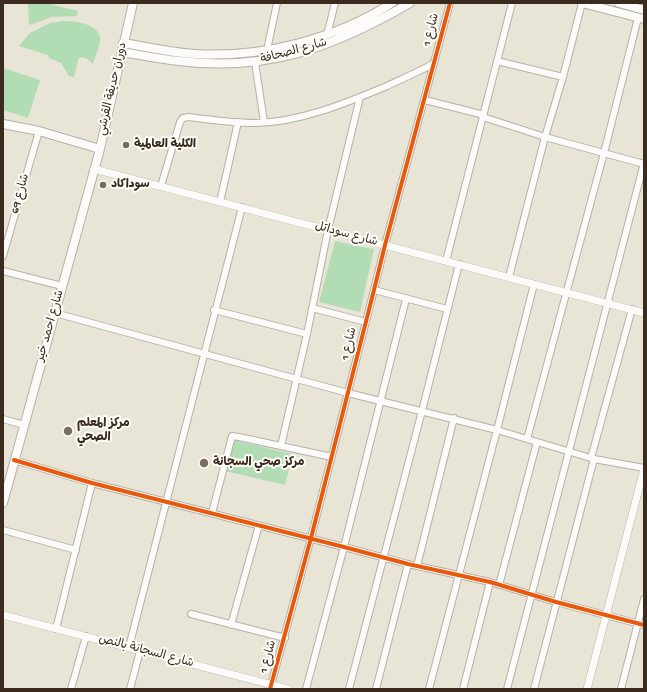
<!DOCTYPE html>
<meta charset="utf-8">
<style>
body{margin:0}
#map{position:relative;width:647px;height:692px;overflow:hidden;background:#e8e5d7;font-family:"Gochi Hand",sans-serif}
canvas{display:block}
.frame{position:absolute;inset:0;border:4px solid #3b2a1e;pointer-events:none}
</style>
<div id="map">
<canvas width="647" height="692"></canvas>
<div class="frame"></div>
</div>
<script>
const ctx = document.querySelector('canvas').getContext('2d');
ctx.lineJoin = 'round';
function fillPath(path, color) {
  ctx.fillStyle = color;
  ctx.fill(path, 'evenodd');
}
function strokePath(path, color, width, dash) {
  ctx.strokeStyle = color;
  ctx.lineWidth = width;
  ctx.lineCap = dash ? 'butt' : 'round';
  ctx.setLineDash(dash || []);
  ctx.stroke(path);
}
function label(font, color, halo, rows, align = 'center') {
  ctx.font = font + ' "Gochi Hand","Playpen Sans Arabic",sans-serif';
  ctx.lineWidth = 4;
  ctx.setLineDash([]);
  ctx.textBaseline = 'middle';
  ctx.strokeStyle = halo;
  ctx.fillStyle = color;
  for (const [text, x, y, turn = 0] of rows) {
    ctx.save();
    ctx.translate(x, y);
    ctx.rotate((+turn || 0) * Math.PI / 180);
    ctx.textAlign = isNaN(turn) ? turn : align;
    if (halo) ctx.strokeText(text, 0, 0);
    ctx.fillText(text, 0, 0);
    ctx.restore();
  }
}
const green = new Path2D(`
 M28,3h20l13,4 17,4 -1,5 -26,1 -15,6 -7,2z
 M63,21c12,0 32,2 37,15 2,5 -5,22 -7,28l-7,-6 -7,-1 -5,20 -5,-1 -8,-13 -12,-5 -1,-3 -29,-9 11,-13 20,-10z
 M3,68l37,12 -12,38 -25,-8z
 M335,241l39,8 -14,63 -41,-10z
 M233,440l60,14 -8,31 -60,-14z`);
const minor = new Path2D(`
 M327,35l8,-32
 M267,50l10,-47
 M497,61l66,16
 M255,62l9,60
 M425,100l59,15
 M483,117l62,20 99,27
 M161,186l19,-64 3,-4 6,-1c22,3 44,6 67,6 45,-1 90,-20 131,-37 15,-7 31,-14 46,-22
 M220,202l18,-80
 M3,256l36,-125
 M446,261l66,-258
 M3,271l59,15
 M509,277l36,-140 18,-60 19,-74
 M374,290l73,19
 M312,308l54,14
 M214,310l93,24
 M55,313l293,80 149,37 97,29 50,9
 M3,419l21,6
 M527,439l77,-286 34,-135
 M281,446l26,-112 21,-104 32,-133
 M591,458l41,-149
 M14,460l78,23 252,64 64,17 82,18 66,20 88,23
 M212,513l20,-77 7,1 93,20
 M3,530l73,20
 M417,566l37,-148
 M499,585l38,-143
 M191,614l94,24
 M231,625l28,-100
 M56,629l36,-146
 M129,647c38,-146 74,-293 113,-440
 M71,689l15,-53
 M130,689l10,-38
 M270,689l41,-151 63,-248 11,-45 65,-242
 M306,689l38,-142 62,-248
 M349,689l73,-278 37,-147
 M376,689l32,-125
 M429,689l68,-259 37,-146
 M463,689l27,-107
 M507,689l137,-526
 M534,689l60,-230
 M621,689l23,-90`);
const tertiary = new Path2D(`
 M94,169l550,144
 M3,615l285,74
 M587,689l57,-220`);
const secondary = new Path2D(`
 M582,3l62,16
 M619,3l25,7
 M123,43c25,4 49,10 73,11 66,4 140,-15 196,-51
 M122,52c18,3 37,7 57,9 89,11 155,-14 231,-58
 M3,124l36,7 61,18 33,-146
 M3,503l97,-354`);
const cycleway = new Path2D(`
 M14,460l78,23 252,64 64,17 82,18 66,20 88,23
 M270,689l41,-151 63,-248 11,-45 65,-242`);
const markers = [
 [126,145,4,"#786b5f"],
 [103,185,4,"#786b5f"],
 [68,431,5,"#786b5f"],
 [204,463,5,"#786b5f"]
];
const streetNames = [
 ["شارع 1",432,30,-75],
 ["شارع الصحافة",294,52,-15],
 ["دوران حديقة القرشي",113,89,-77],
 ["شارع 69",21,194,-74],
 ["شارع سوداتل",346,235,15],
 ["شارع احمد خير",51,326,-74],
 ["شارع 1",350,344,-76],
 ["شارع السجانة بالنص",146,652,15],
 ["شارع 1",269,657,-74]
];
const poiNames = [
 ["الكلية العالمية",134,145],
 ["سوداكاد",111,185],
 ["مركز المعلم",77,424],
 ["الصحي",77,438],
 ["مركز صحي السجانة",213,463]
];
fillPath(green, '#b2ddb4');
strokePath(minor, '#b5b1a7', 8);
strokePath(tertiary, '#b5b1a7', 8);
strokePath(secondary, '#b5b1a7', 10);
strokePath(minor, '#fcfbf9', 6);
strokePath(tertiary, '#fcfbf9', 7);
strokePath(secondary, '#fcfbf9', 8);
strokePath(cycleway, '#e8590c', 4);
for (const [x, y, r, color] of markers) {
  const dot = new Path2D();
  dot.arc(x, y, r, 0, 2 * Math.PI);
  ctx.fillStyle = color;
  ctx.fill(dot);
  strokePath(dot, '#fdfcf7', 1.5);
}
label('12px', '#3b2a1e', '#fdfcf7', streetNames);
label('bold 12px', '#3b2a1e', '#fdfcf7', poiNames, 'left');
</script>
